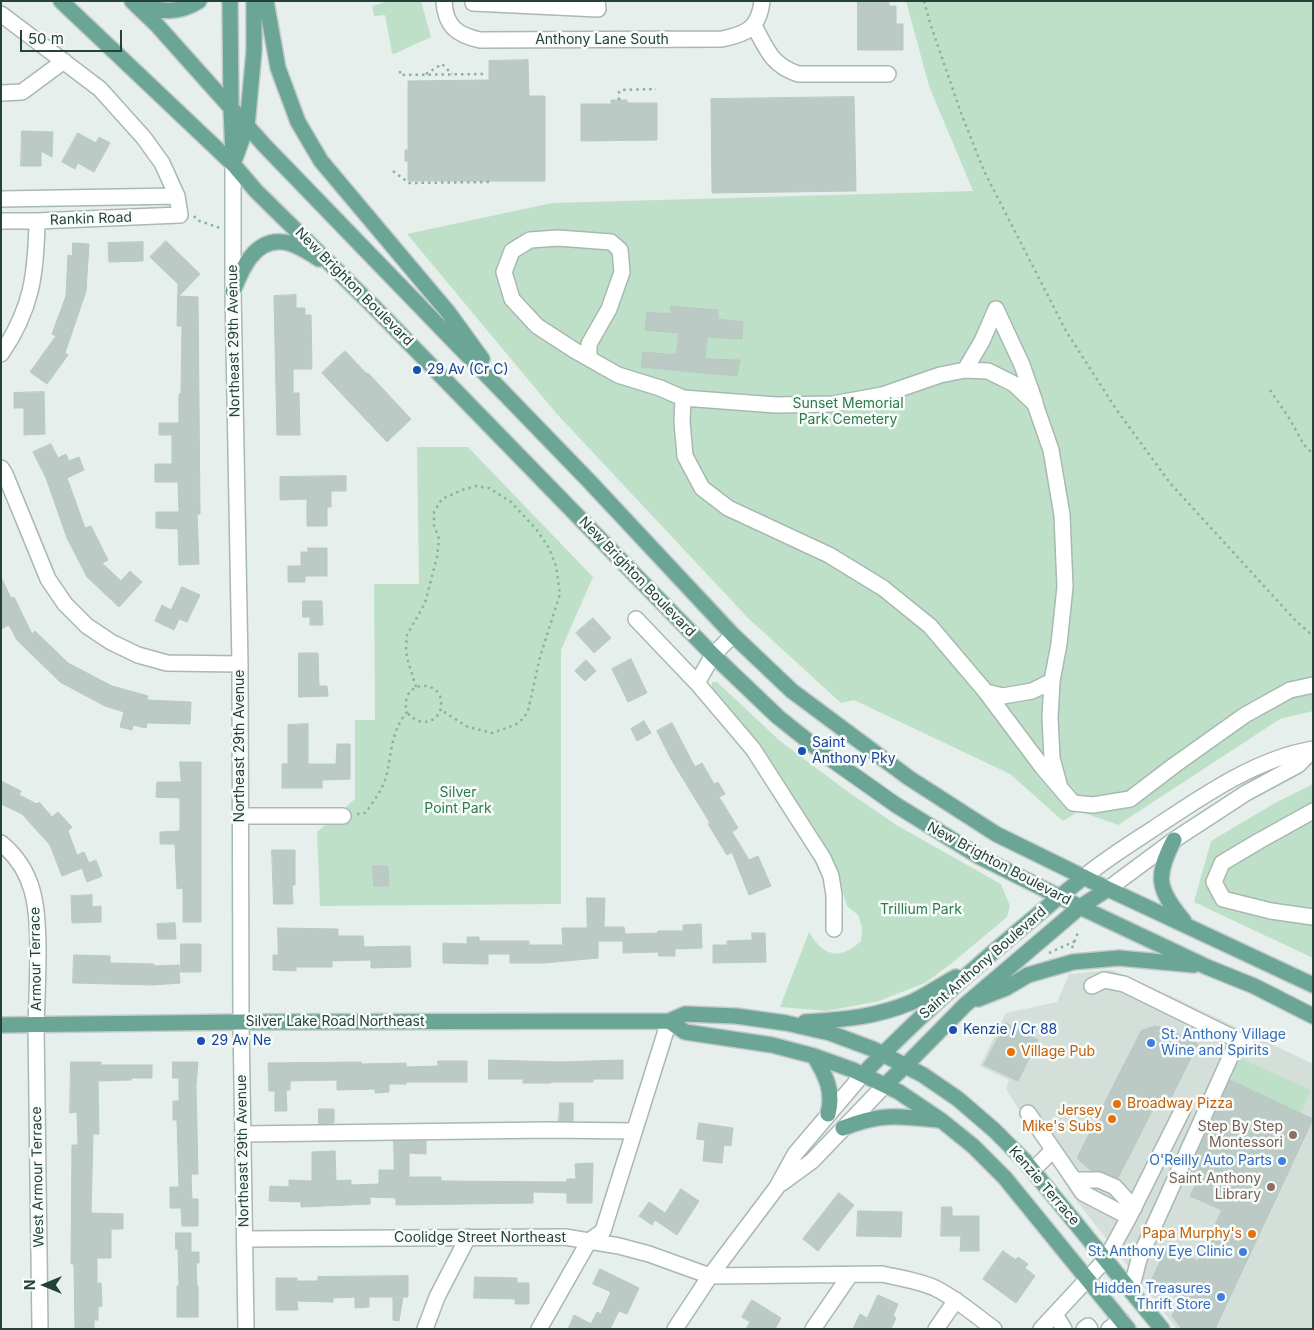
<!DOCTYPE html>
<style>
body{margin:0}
#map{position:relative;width:1314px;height:1330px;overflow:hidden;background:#e6efeb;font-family:Inter,sans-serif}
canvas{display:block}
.frame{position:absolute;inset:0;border:2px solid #24423a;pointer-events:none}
.north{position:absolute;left:20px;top:1260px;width:50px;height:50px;-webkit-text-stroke:4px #f7fbf9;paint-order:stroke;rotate:270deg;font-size:14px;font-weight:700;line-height:20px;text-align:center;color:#24423a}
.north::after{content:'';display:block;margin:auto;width:18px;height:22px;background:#24423a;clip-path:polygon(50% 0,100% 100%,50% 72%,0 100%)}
.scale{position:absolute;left:20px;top:30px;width:102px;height:22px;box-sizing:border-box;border:2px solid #24423a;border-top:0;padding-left:6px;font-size:15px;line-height:18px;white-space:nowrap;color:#24423a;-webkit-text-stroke:4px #f7fbf9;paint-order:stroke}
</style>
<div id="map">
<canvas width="1314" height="1330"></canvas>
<div class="frame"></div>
<div class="north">N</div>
<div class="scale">50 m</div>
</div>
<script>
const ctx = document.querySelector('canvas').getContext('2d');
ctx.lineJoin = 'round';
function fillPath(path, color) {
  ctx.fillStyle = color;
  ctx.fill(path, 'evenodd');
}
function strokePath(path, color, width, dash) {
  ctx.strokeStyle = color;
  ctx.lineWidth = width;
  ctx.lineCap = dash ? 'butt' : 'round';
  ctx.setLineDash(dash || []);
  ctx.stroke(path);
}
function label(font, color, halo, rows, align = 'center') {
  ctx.font = font + ' Inter,sans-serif';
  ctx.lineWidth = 5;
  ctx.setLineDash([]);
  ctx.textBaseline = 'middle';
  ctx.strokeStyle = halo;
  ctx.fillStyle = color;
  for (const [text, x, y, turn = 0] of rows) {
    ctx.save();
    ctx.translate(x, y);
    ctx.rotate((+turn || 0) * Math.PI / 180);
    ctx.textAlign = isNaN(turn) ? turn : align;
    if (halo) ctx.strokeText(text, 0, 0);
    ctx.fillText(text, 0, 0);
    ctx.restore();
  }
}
const built = new Path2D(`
 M1112,970l61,27 140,67v265h-136l-105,-134 -66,-106 3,-9 -29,-14 26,-53 51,-11 12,-28z`);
const green = new Path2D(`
 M388,1h33l10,36 -37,17 -2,-1 -7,-38 -11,1 -2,-10z
 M906,1h407v710l-33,8 -162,106 -39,-14 -16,10 -53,-47 -156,-74 -13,3 -93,-85 -192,-205 -149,-179 145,-31 421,-12 -44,-105z
 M417,447h51l125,130 -32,73v254l-241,2 -3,-74 38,-33v-79h20l-1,-136h45z
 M712,682h5l63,59 71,53 47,32 103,58 9,22 -3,11 -55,46 -27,20 -46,18 -52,10 -47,-4 29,-75c14,24 30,29 52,9l1,-14 -4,-12 -11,-9 -13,-43 -54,-85 -37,-54 -31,-36z
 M1313,784v174l-119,-56 17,-61 64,-38z
 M1238,1057l73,33 -10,23 -70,-33 2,-5 -3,-1z`);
const building = new Path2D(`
 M858,1h31v5h7v18h7v26h-45z
 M528,60l1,36h16v85h-137v-20h-3v-11h3v-69l81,-1v-19z
 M854,97l2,94 -144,2 -1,-94z
 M611,100h16v3h30v37l-76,1v-37h30z
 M22,131l31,1 -1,25 -11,-6v15h-20z
 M78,133l18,10 3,-6 11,6 -16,29 -16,-9 -3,6 -13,-7z
 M166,241l34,33 -21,22 19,1 2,217h-3l2,50 -20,1 -1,-36 -22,-1v-16h23l-1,-30h-23v-18h17v-29h-13v-12h20v-29h2l1,-68h-5l1,-42 -28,-27z
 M143,242v19l-34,1 -1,-19z
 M73,243l16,1 -3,47 -21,62 3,2 -21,29 -17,-12 26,-36 -4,-2 14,-38 2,-41 4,1z
 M296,295v13h9v7h6l1,54h-19v24h6l1,42h-23l-3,-139z
 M671,306l47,4v9l25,3 -1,17 -35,-2 -2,22 35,1 -3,16 -96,-9 2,-15 33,3 3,-22 -34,-3 2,-18 24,2z
 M345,351l22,23 1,-1 43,46 -24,23 -65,-69z
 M44,392l1,42 -21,1v-27h-10v-15z
 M51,444l7,14 8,-4 3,7 10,-4 5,13 -17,8 18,50 6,-2 17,34 -6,3 19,18 9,-10 12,11 -23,25 -32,-30 -20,-39 -21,-60 -13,-26z
 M346,476v15h-15v16h-4v19h-20v-27l-27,1v-23z
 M308,548h19v28h-22v6h-17v-16h13v-14h7z
 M1,577l10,21 3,-1 18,37 3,-3 33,32 44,23 36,10 -1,4 44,2 -1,22 -43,-1 -1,5 -13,-3 -1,5 -12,-3 4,-15 -19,-6 -45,-24 -43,-42 -8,-15 -8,4z
 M182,587l18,8 -13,27 -8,-3 -5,11 -19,-9 7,-16 9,5z
 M303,601h19l1,24h-13v-8h-7z
 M593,618l18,20 -17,15 -18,-20z
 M299,653h19l1,33h8l1,10 -29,1z
 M631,659l16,34 -19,9 -16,-33z
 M586,660l10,11 -11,10 -10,-10z
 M644,721l7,12 -14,8 -6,-12z
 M672,723l23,44 7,-4 12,21 4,-2 7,12 -6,3 19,31 -6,4 17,28 9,-4 13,30 -22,9 -17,-43 -5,3 -19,-31 2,-1 -39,-64 -14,-28z
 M308,724v40h28l1,-20h13v35l-28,1v8h-40v-24h6v-39z
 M180,762h21v160h-18v-34l-6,1 -2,-45h-15v-12l20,-1v-33l-24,-1 1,-15h24z
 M1,781l20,10 -2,4 18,9 2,-2 13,15 6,-5 14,15 -4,4 9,24 7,-3 5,11 7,-3 6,16 -15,6 -5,-14 -20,8 -12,-31 -28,-31 -21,-10z
 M272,850h23v35h-3l1,19h-19z
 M373,866h15l1,20h-15z
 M92,895v12l9,-1v16l-29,1 -1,-27z
 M587,898h18l-1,29h20l1,7 33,-1v-2h25v-6l18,-1 1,24 -27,1v7h-16l-1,-4 -35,1v-12h-25v17l-54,5h-34v-9h-22v10l-45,-1v-20l24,1v-7h12v4h50v4h34l-1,-17h25z
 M175,923l1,16h-18l-1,-15z
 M278,928l60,1v7h25l1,11 46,-1 1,21 -40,1v-8l-39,1v6h-36v4l-23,-1v-15h5z
 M752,933h13l1,29 -53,1v-18h14v-4l25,-1z
 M181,944h20v28h-20z
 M74,955l36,1v7l44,1v2l25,-1 1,18 -27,2 -80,-2z
 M1006,1023l32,17 -20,41 -34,-16z
 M1155,1026l13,3 30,15 -29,58 -10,-5 -41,81 -16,-7h-11l-14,-13 64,-127z
 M489,1060l72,2 62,-2v19h-30v3h-42v1h-28v-4h-34z
 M438,1061h29v21h-61v2h-17v8l-14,1v-4l-38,1v-10l-47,1v9h-4l1,21h-12v-20h-6l-1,-28 93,-1v2l45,-1v4l32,-1z
 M71,1062h30v3h51v13h-21v2l-33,1 1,53h-6l-2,79 32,1v15h-12v29h-14v25h4l1,23 -4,1v13h-4v9h-19l-1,-65h-3l1,-119h6l-1,-33 -7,1z
 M173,1062h25l-2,23 2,89h-7l1,25h6v27h-16l-1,-18h-11v-21h9l-2,-67h-4v-19h6v-23h-6z
 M1230,1080l83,39 -98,210h-33l-10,-13 9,-18 -31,-15 17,-36 31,14 24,-51 -32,-14 8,-16 -11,-5z
 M560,1103h13v18h-14z
 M319,1109h15v14l-15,1z
 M699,1123l34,5 -2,18 -7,-1 -2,18 -19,-2 2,-21 -8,-1z
 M394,1141h32v13l-17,-1v24h32v4l126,1v-3h9l-1,-15 18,-1 -1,40h-25v-10l-34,-1v11l-137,2v-7l-26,-1v7l-69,3v-5l-32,-1 1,-15 19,1v-7l23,1v-29l23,-1 1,30 15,-1v5l28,-1v-14h15z
 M681,1189l18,12 -22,34 -22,-15 -3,5 -13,-9 10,-14 16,11z
 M839,1193l15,12 -36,46 -15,-12z
 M942,1207h10v9h27v35h-19l1,-15h-20z
 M858,1211l44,1 -1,25 -44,-1z
 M176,1233h15v19h8v11h-3l1,23h1v31h-21v-31h2l-1,-37h-2z
 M1003,1251l13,9 2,-3 10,7 -3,4 10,8 -19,27 -33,-24z
 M600,1269l39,19 -12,26 -8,-3 -9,18h-42l6,-14 17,9 6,-12 4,2 10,-22 -18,-8z
 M408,1276v21h-5l-4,24 -6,-1v-23h-24v10l-14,1v-11l-22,1v4l-36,-1 1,9h-22v-32h21v3h21v-4z
 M475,1277l42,1v5h12v21h-14v-5l-41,-1z
 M878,1295l20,9 -5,12 3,2 -5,11h-38l7,-15 7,4z
 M752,1300l29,18 -6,11h-29l4,-7 -8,-5z`);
const path = new Path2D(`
 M924,1l7,25 30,87 23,58 82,160 50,78 54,74 125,137 18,16
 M400,71v4l86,-1
 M426,74l16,-10 10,10
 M619,100v-8l2,-2 35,-1
 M393,171l16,12 82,-1
 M194,216l3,4 23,8
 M1270,390l19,28 15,27 9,9
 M416,687l-9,-29 -1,-11 1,-12 18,-32 12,-46 2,-18 -5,-14v-13l8,-13 20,-9 14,-4 13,2 22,14 25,27 13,19 7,18 4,28 -20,63 -12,54 -5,8 -8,6 -23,8 -24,-6 -27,-17
 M357,814l8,-1c7,-9 14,-19 19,-30 9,-26 4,-47 23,-71 -9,-33 37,-34 34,-7 0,4 -1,8 -4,11 -9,10 -23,6 -30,-4
 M1072,948l7,-18
 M1049,953l26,-12`);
const minor = new Path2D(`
 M444,1c1,25 13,34 36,39l242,-1c25,-5 37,-11 40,-38
 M473,1v2l125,6 -1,-8
 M1,14l99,75 44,49 18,25 15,33 3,19 -143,6h-36
 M754,26c13,23 17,39 44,48h90
 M1,93l21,-1 42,-31
 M233,164v127l7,373 1,358 5,307
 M1,199l176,-3
 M996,309l26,56 13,37
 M1,354c31,-45 35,-80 36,-133
 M589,358v-14l20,-35 13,-37 -2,-22 -9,-8 -53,-4 -28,2 -18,11 -8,21 8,27 25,27 37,24 44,25 42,13 23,10 -1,24 3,34 17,32 26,20 101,47 54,33 47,38 56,66 57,76 30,35 20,2 37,-6 46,-35 69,-49 45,-25 23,-5
 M965,370l17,-29 14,-32
 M683,398l93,7 57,-1 49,-9 58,-20 25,-5 23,1 26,13 21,20 16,46 11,65 3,72 -6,57 -7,37 -2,37 2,40 7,26
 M1,468l4,6 43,105 17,25 22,22 24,16 27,13 29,8 73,1
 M636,619l61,64 56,66 70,109 8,18 3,19v34
 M697,683l16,-28 20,-20
 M986,692l17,4 29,-5 20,-10
 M1313,811l-54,30 -37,22 -8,19 9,17 48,12 42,6
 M240,816h103
 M1,843c35,29 36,64 37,105 0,26 -1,51 -2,77l4,304
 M1084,877c22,-18 46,-33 69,-48 48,-32 102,-70 160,-80
 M1108,889l66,-49 72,-47 52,-28 15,-15
 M1092,986l12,-6 20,4 122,60
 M1028,1113l55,80 46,24 -23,42 -65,70
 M243,1134l305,-4 86,1
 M1033,1170l20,-20
 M1075,1180h24l16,7 19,21
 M782,1183l30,-22 73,-76
 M1129,1217l54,-108
 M245,1239l320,-2 54,9 30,8 61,22 172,-2c18,4 37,7 53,14 22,11 40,27 59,41
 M1131,1290l8,-31 99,-219
 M1055,1314l9,15
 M425,1329l12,-32 31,-60
 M539,1329l50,-88 14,-10 66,-210
 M675,1329l35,-53 67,-89 18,-33 68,-80
 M813,1329l37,-54
 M936,1329l20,-29
 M1084,1329l4,-3 2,3
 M1109,1329l12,-9`);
const major = new Path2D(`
 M61,1l172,163 23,27 118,116 339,348 65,62 50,40 68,48 84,52 100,50 127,60 47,19 59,30
 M132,1l24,23 109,122 325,336 143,153 59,56 117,87 87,56 112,55 205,96
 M230,1l1,108 2,46
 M266,1l12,67 20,54 23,39 127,151 34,47
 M139,3c20,10 40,11 60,-2
 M233,164l14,-38 7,-75v-50
 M233,291c9,-22 21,-52 50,-49 13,1 26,11 36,17
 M1174,840c-19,37 -17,49 10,81
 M978,999l28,-11 22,-13 45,-13 46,-4 75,7
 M669,1021l16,11 87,13 42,11 39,14 46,22 43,29 31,25 32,32 123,151
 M805,1022c37,-2 72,-5 107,-20 15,-7 29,-17 44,-25
 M1,1025l240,-3 428,-1 16,-7 51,2 50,7 44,10 43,16 50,26 35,24 36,31 31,31 137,168
 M814,1056c12,20 20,35 14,58
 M863,1074c69,-71 143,-135 221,-197
 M885,1085l20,-19 60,-61 115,-98 28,-18
 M843,1128c38,-15 56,-12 94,-8`);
const markers = [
 [417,370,5,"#1a4fb4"],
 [802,751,5,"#1a4fb4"],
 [953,1030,5,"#1a4fb4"],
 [201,1041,5,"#1a4fb4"],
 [1151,1043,5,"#3f7fe0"],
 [1011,1052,5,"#e8710a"],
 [1117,1104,5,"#e8710a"],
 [1112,1119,5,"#e8710a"],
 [1293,1135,5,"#8d6e63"],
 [1282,1161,5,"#3f7fe0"],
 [1271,1187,5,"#8d6e63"],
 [1252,1234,5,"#e8710a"],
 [1243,1252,5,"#3f7fe0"],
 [1221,1297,5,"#3f7fe0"]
];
const streetNames = [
 ["Anthony Lane South",602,40],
 ["Rankin Road",91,219,-2],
 ["New Brighton Boulevard",354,287,45],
 ["Northeast 29th Avenue",234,341,-91],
 ["New Brighton Boulevard",637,577,46],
 ["Northeast 29th Avenue",240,746,-90],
 ["New Brighton Boulevard",999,864,28],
 ["Armour Terrace",36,959,-91],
 ["Saint Anthony Boulevard",983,963,-41],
 ["Silver Lake Road Northeast",335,1022],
 ["Northeast 29th Avenue",243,1151,-91],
 ["West Armour Terrace",38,1177,-91],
 ["Kenzie Terrace",1044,1186,49],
 ["Coolidge Street Northeast",480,1238]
];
const transitNames = [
 ["29 Av (Cr C)",427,370],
 ["Saint",812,743],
 ["Anthony Pky",812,759],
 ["Kenzie / Cr 88",963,1030],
 ["29 Av Ne",211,1041]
];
const parkNames = [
 ["Sunset Memorial",848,404],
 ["Park Cemetery",848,420],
 ["Silver",458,793],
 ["Point Park",458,809],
 ["Trillium Park",921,910]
];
const shopNames = [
 ["St. Anthony Village",1161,1035,"left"],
 ["Wine and Spirits",1161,1051,"left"],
 ["O'Reilly Auto Parts",1272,1161],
 ["St. Anthony Eye Clinic",1233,1252],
 ["Hidden Treasures",1211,1289],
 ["Thrift Store",1211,1305]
];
const foodNames = [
 ["Village Pub",1021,1052],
 ["Broadway Pizza",1127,1104],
 ["Jersey",1102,1111,"right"],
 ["Mike's Subs",1102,1127,"right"],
 ["Papa Murphy's",1242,1234,"right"]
];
const educationNames = [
 ["Step By Step",1283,1127],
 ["Montessori",1283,1143],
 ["Saint Anthony",1261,1179],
 ["Library",1261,1195]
];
fillPath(built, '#d4dfda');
fillPath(green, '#bfe0c8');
fillPath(building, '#bbcac4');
strokePath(building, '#b8c9c2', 1);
strokePath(minor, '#a8b8b2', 18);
strokePath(major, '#c2cac8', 18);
strokePath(path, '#86b3a5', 2.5, [2.5, 4]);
strokePath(minor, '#fff', 15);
strokePath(major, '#6aa596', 15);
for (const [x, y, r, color] of markers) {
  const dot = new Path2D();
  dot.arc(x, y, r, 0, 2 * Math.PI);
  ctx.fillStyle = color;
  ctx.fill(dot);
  strokePath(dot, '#f7fbf9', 2);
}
label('14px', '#24423a', '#f7fbf9', streetNames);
label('14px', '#164399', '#f7fbf9', transitNames, 'left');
label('14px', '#2d7a4b', '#f7fbf9', parkNames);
label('14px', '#366cbe', '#f7fbf9', shopNames, 'right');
label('14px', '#c56008', '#f7fbf9', foodNames, 'left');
label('14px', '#785e54', '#f7fbf9', educationNames, 'right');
</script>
